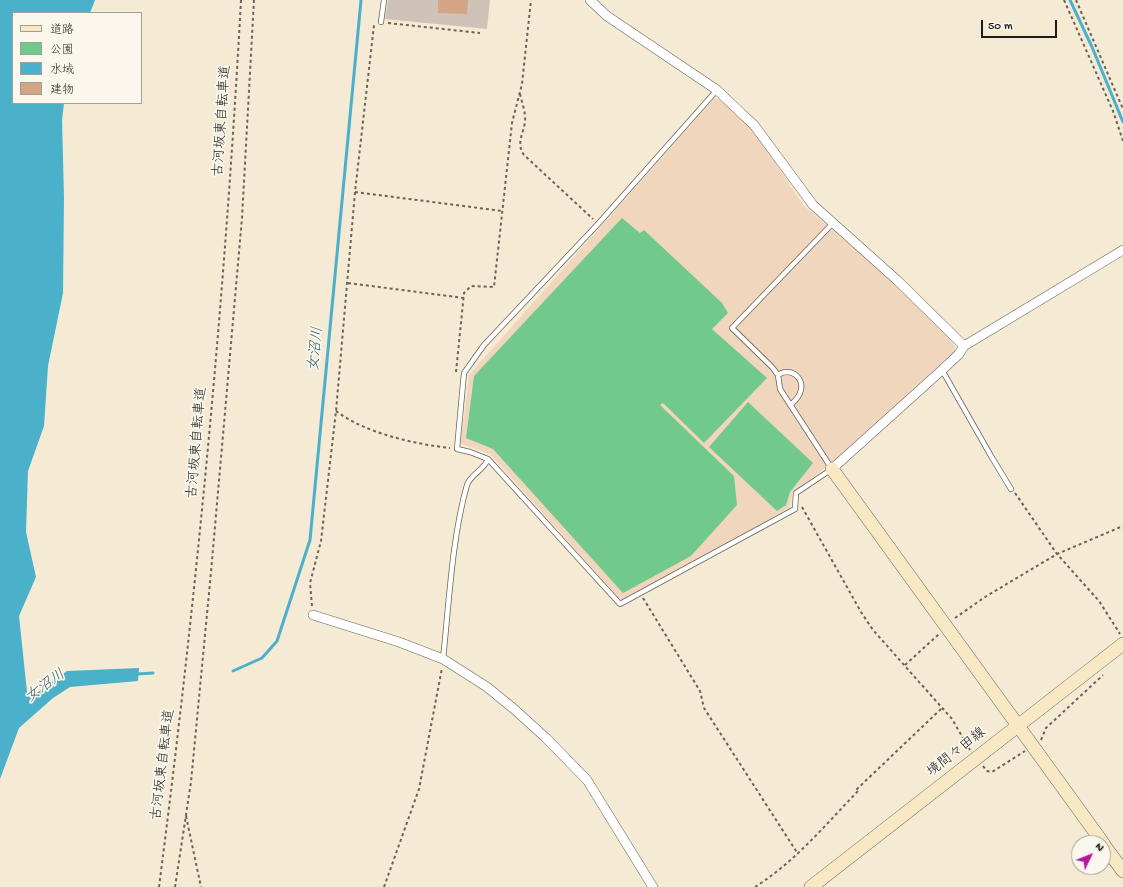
<!DOCTYPE html>
<meta charset="utf-8">
<style>
body{margin:0}
#map{position:relative;width:1123px;height:887px;overflow:hidden;background:#f5ead4;font-family:"Gochi Hand","Klee One",sans-serif}
canvas{display:block}
.legend{position:absolute;left:12px;top:12px;width:130px;height:92px;box-sizing:border-box;background:#fbf7ec;border:1px solid #a29f99;margin:0;padding:5px 7px;list-style:none;font-size:12px;color:#1c1c1c}
.legend li{display:flex;align-items:center;gap:8px;height:20px}
.legend b{width:20px;border:1px solid #a29f99}
.north{position:absolute;left:1071px;top:835px;width:40px;height:40px;box-sizing:border-box;background:#fbf7ec;border:1px solid #a29f99;border-radius:50%;rotate:47deg;font-size:11px;font-weight:700;line-height:16px;text-align:center;color:#1c1c1c}
.north::after{content:'';display:block;margin:auto;width:14px;height:18px;background:#b5179e;clip-path:polygon(50% 0,100% 100%,50% 72%,0 100%)}
.scale{position:absolute;left:981px;top:20px;width:76px;height:18px;box-sizing:border-box;border:2px solid #1c1c1c;border-top:0;padding-left:5px;font-size:12px;line-height:14px;white-space:nowrap;color:#1c1c1c;-webkit-text-stroke:3px #fbf7ec;paint-order:stroke}
</style>
<div id="map">
<canvas width="1123" height="887"></canvas>
<ul class="legend">
<li><b style="height:5px;background:#f8e8c3"></b>道路</li>
<li><b style="height:11px;background:#71c98e"></b>公園</li>
<li><b style="height:11px;background:#4bb1ca"></b>水域</li>
<li><b style="height:11px;background:#d3a585"></b>建物</li>
</ul>
<div class="north">N</div>
<div class="scale">50 m</div>
</div>
<script>
const ctx = document.querySelector('canvas').getContext('2d');
ctx.lineJoin = 'round';
function fillPath(path, color) {
  ctx.fillStyle = color;
  ctx.fill(path, 'evenodd');
}
function strokePath(path, color, width, dash) {
  ctx.strokeStyle = color;
  ctx.lineWidth = width;
  ctx.lineCap = dash ? 'butt' : 'round';
  ctx.setLineDash(dash || []);
  ctx.stroke(path);
}
function label(font, color, halo, rows, align = 'center') {
  ctx.font = font + ' "Gochi Hand","Klee One",sans-serif';
  ctx.lineWidth = 3.5;
  ctx.setLineDash([]);
  ctx.textBaseline = 'middle';
  ctx.strokeStyle = halo;
  ctx.fillStyle = color;
  for (const [text, x, y, turn = 0] of rows) {
    ctx.save();
    ctx.translate(x, y);
    ctx.rotate((+turn || 0) * Math.PI / 180);
    ctx.textAlign = isNaN(turn) ? turn : align;
    if (halo) ctx.strokeText(text, 0, 0);
    ctx.fillText(text, 0, 0);
    ctx.restore();
  }
}
const built = new Path2D(`
 M714,99h6l32,29 52,78 88,75 48,45 15,21v4l-126,114 -36,27 -4,16 -164,91h-5l-130,-145 -28,-10 -1,-3 8,-66z`);
const industrial = new Path2D(`
 M388,0h102l-3,29 -102,-10z`);
const green = new Path2D(`
 M622,218l18,15 4,-3 78,73 6,10 -16,16 55,49 -63,65 -41,-40 -3,2 74,71 3,29 -46,51 -68,37 -130,-144 -27,-11 8,-62z
 M748,402l65,61 -23,29 -4,13 -9,6 -68,-64z`);
const water = new Path2D(`
 M0,0h95l-5,13h-77v90h51l-2,17 2,77 -1,96 -15,73 -4,60 -16,45 -2,61 10,45 -17,39 8,76 3,6 37,-27 72,-3 -1,13 -68,6 -17,11 -34,30 -19,51z`);
const stream = new Path2D(`
 M1070,0l22,47 31,75
 M233,671l29,-13 15,-17 33,-101 51,-540
 M137,674l16,-1`);
const building = new Path2D(`
 M438,0h30l-1,14 -29,-1z`);
const path = new Path2D(`
 M1064,0l49,111 10,30
 M1076,0l47,109
 M388,23l92,10
 M520,94c2,9 6,19 5,28 -2,13 -9,22 -1,33l69,64
 M355,192l147,19
 M348,283l116,15
 M456,372l8,-79 7,-7 23,1 18,-164 10,-39 9,-84
 M336,411c29,22 78,33 114,37
 M1015,493l42,61 42,47 21,33
 M802,507l59,105 12,18 79,89 18,31
 M643,598l57,93 4,17 94,146
 M312,606l-2,-23 11,-42 15,-130 19,-219 19,-167
 M955,618l30,-21 72,-43 66,-28
 M905,665l34,-31
 M1041,740l5,-12 57,-53
 M983,766l4,5 5,1 33,-21
 M186,816l15,71
 M159,887c38,-295 66,-590 82,-887
 M175,887l16,-105 20,-210 31,-354 12,-218
 M384,887l35,-98 23,-121
 M755,887c41,-26 71,-63 104,-97l-2,-1 85,-81`);
const lane = new Path2D(`
 M381,22l3,-22
 M717,90l-119,134 -114,121 -20,28 -7,76 13,3 18,7 132,145 175,-95 1,-16 36,-24 -52,-80 -2,-14 -6,-8 -40,-39 101,-105
 M942,370l49,86 20,33
 M778,375c12,-9 28,3 22,18 -2,5 -6,9 -10,12
 M443,659c6,-55 9,-122 24,-174 3,-10 17,-15 21,-26`);
const street = new Path2D(`
 M590,0l17,16 110,74 23,22 14,13 59,80 85,76 66,65
 M832,469l110,-99 17,-16 5,-8 159,-96
 M313,615l86,27 44,17 44,28 27,22 32,29 41,42 66,107`);
const secondary = new Path2D(`
 M832,469l271,374
 M1103,844l20,27
 M811,887l312,-243`);
const streetNames = [
 ["古河坂東自転車道",223,121,-86],
 ["古河坂東自転車道",198,443,-85],
 ["境間々田線",957,753,-38],
 ["古河坂東自転車道",164,765,-83]
];
const waterNames = [
 ["女沼川",317,349,-85],
 ["女沼川",46,687,-36]
];
fillPath(built, '#f0d6bc');
fillPath(industrial, '#cec2b9');
fillPath(green, '#71c98e');
fillPath(water, '#4bb1ca');
strokePath(stream, '#4bb1ca', 3);
fillPath(building, '#d3a585');
strokePath(lane, '#68645c', 6);
strokePath(street, '#68645c', 10);
strokePath(secondary, '#68645c', 14);
strokePath(path, '#68645c', 2, [3, 3]);
strokePath(lane, '#fff', 4.5);
strokePath(street, '#fff', 9);
strokePath(secondary, '#f8e8c3', 13);
label('14px', '#1c1c1c', '#fbf7ec', streetNames);
label('italic 15px', '#315f6a', '#fbf7ec', waterNames);
</script>
